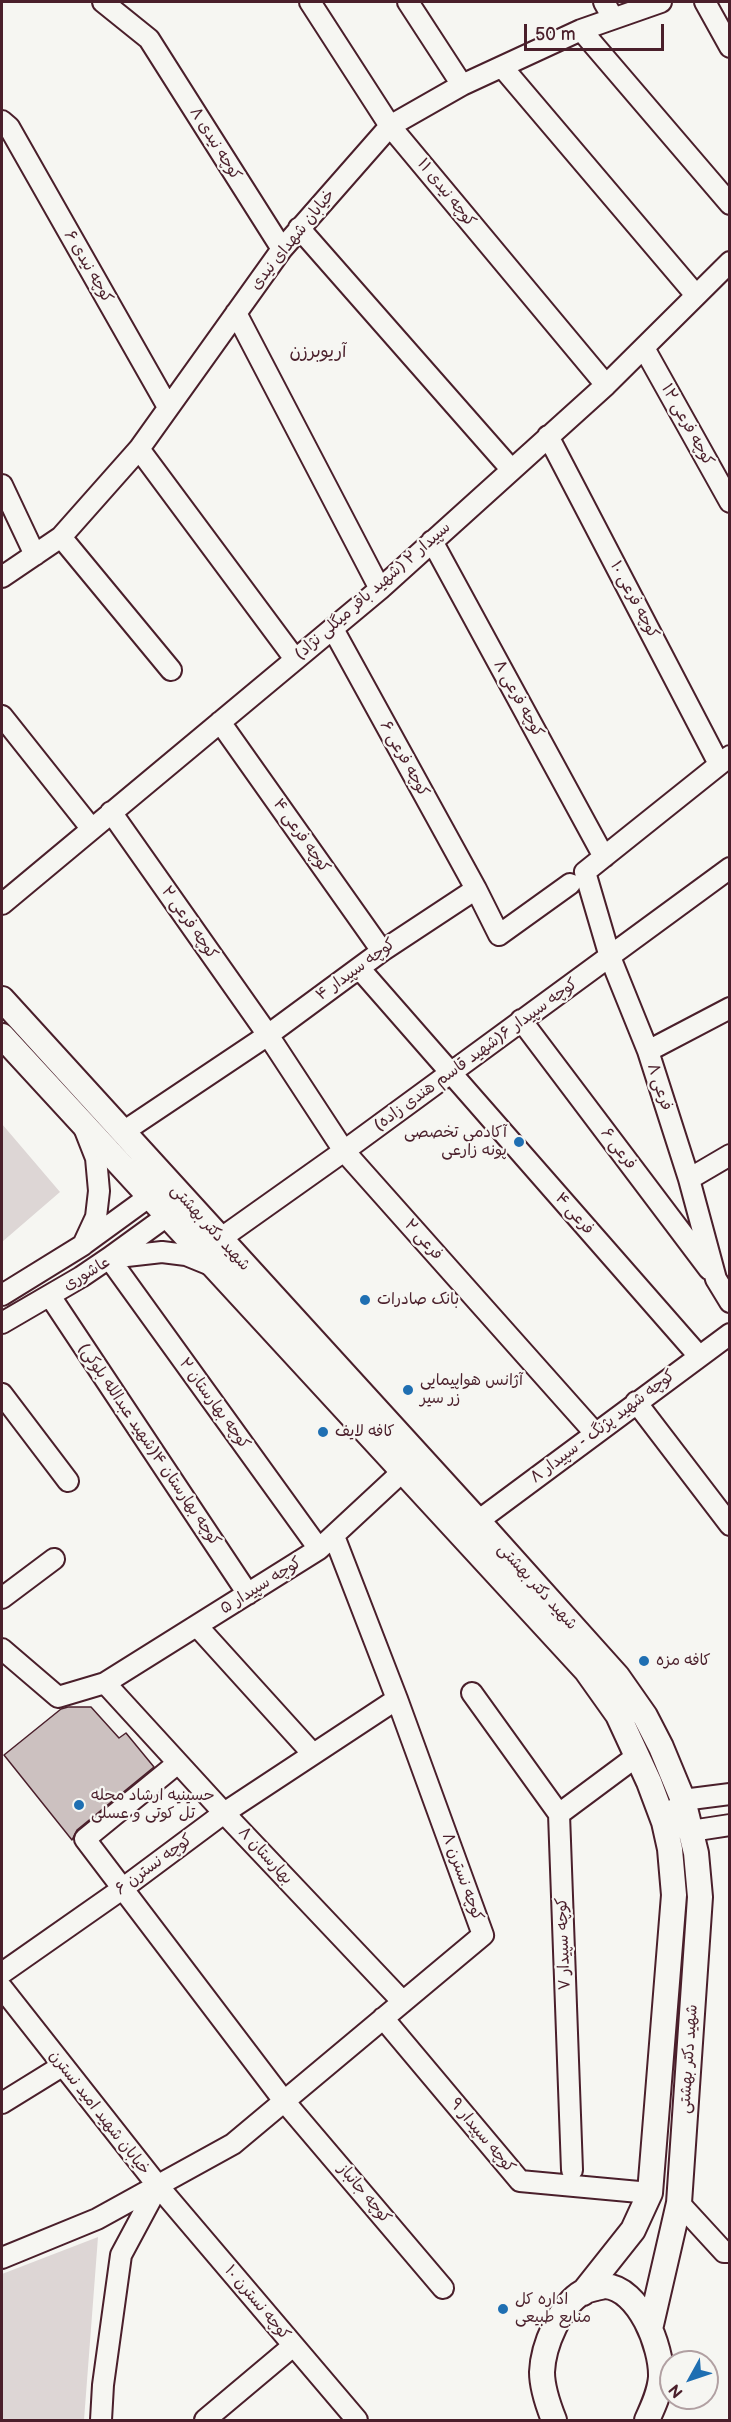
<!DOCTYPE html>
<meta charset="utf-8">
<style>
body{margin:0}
#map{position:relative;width:731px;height:2422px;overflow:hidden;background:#f6f6f2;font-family:"Balsamiq Sans",sans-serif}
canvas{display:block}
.frame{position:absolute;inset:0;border:3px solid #4a1f2b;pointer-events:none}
.north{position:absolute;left:659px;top:2350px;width:60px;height:60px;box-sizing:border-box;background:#f6f6f2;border:2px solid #b1a0a2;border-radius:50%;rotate:230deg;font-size:16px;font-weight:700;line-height:24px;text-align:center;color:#4a1f2b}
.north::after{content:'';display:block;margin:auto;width:21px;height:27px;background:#1f6fb2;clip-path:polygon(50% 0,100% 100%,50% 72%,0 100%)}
.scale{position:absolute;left:524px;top:24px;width:140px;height:27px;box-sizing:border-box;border:3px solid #4a1f2b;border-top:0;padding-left:8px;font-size:18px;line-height:21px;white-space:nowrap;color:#4a1f2b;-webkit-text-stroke:4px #f6f6f2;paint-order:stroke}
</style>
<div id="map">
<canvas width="731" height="2422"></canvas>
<div class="frame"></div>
<div class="north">N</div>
<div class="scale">50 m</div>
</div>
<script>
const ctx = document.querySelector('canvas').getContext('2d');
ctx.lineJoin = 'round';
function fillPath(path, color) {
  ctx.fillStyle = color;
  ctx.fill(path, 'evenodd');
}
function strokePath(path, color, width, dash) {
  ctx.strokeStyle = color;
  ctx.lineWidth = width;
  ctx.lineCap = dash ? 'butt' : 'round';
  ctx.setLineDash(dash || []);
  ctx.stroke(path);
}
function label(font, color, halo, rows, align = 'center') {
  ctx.font = font + ' "Balsamiq Sans","Playpen Sans Arabic",sans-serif';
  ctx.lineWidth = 4.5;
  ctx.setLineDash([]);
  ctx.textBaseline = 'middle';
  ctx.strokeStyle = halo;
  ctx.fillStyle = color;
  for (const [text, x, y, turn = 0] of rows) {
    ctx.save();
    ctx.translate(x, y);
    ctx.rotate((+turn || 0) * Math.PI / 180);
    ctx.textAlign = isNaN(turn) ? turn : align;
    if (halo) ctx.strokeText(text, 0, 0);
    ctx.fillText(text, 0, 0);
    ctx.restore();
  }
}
const green = new Path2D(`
 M2,1124l58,68 -58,50z
 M98,2237l-14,183h-82v-146z`);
const building = new Path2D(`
 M68,1707h23l28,31 7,-5 28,34 -77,63 -5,10 -68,-85 57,-46z`);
const minor = new Path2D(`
 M103,2l46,37 133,210
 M310,2l80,124 216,259
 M408,2l54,83
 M604,2l9,16
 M705,2l25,45
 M581,30l149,174
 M503,68l192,226
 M2,121l7,6 159,280
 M299,228l212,241
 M236,313l144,276
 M644,348l86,154
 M548,436l171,328
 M139,449l156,210
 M2,485l33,70
 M61,537l110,133
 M432,541l172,316
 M2,577l59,-40 78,-88 143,-200 108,-123 72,-41 119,-55 80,-28
 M333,629l143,260
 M2,716l89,112
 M220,722l162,229
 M730,756l-145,116 25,85 38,94 41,128 27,100 14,23
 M111,812l157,223 76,116 251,282
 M2,904l378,-315 226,-204 124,-123
 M359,968l339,387
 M521,1020l188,249
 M648,1051l82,-43
 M123,1132l145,-97 114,-84 94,-62 23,46 71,-51
 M689,1179l41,-24
 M171,1204l-4,12 -58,42 210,291
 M220,1239l124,-88 386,-283
 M84,1244l66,-48 12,-3
 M2,1295l81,-50 13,-28 3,-26 -3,-33 -11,-28
 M50,1296l198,298
 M2,1323l79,-46 28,-19 53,-6 24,3 27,11
 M2,1394l66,87
 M636,1402l94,123
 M478,1521l252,-187
 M2,1598l52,-39
 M197,1626l116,128
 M2,1649l56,48 47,-14 214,-134 84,-78
 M105,1683l119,130 179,189
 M472,1693l87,121
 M178,1763l-93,76 199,262 159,187
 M730,1794l-47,6 -19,22 27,9 39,-6
 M2,1973l120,-84 102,-76 173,-114
 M2,1988l156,198 199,234
 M383,2018l137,163 130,12
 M2,2103l60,-37
 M572,2170l-13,-356 78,-58
 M679,2203l45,49h6
 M2,2258l95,-39 136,-75 250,-209 -86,-236 -63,-163
 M101,2420l2,-35 18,-130 37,-69
 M205,2420l88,-74`);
const major = new Path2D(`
 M2,999l476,522 139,155 28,40 16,31 22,53 13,53 4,44 -21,306 -29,126
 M2,1036l584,634 32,45 31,67 15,40 6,27 4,46 -24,298 -17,37 -50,63
 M554,2420c-6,-15 -12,-32 -12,-48 1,-26 18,-67 41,-80 4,-2 9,-3 13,-4 1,0 8,-2 9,-2 34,2 57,61 56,91 -1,15 -8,30 -14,43`);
const markers = [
 [519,1142,6,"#1f6fb2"],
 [365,1300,6,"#1f6fb2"],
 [408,1390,6,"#1f6fb2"],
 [323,1432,6,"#1f6fb2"],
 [644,1661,6,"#1f6fb2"],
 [79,1805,6,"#1f6fb2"],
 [503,2309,6,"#1f6fb2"]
];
const streetNames = [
 ["کوچه نیدی ۸",215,144,58],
 ["کوچه نیدی ۱۱",446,193,51],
 ["خیابان شهدای نیدی",293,240,-51],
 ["کوچه نیدی ۶",88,267,60],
 ["کوچه فرعی ۱۲",687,425,61],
 ["سپیدار ۲ (شهید باقر میگلی نژاد)",373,591,-41],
 ["کوچه فرعی ۱۰",634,600,62],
 ["کوچه فرعی ۸",518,699,61],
 ["کوچه فرعی ۶",404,759,61],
 ["کوچه فرعی ۴",301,836,55],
 ["کوچه فرعی ۲",189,923,55],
 ["کوچه سپیدار ۴",356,970,-36],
 ["کوچه سپیدار ۶(شهید قاسم هندی زاده)",476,1055,-36],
 ["فرعی ۸",659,1087,72],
 ["فرعی ۶",618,1149,53],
 ["فرعی ۴",574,1214,49],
 ["شهید دکتر بهشتی",210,1228,48],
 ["فرعی ۲",423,1240,48],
 ["عاشوری",87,1274,-30],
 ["کوچه بهارستان ۲",214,1404,54],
 ["کوچه شهید پژنگ - سپیدار ۸",603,1427,-37],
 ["کوچه بهارستان ۴(شهید عبدالله بلوکی)",149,1445,56],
 ["کوچه سپیدار ۵",261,1586,-32],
 ["شهید دکتر بهشتی",537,1587,48],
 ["بهارستان ۸",265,1856,47],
 ["کوچه نسترن ۶",154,1865,-36],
 ["کوچه نسترن ۸",462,1877,70],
 ["کوچه سپیدار ۷",564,1944,-92],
 ["شهید دکتر بهشتی",689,2059,-86],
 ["خیابان شهید امید نسترن",99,2113,52],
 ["کوچه سپیدار ۹",482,2136,50],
 ["کوچه جانباز",364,2194,50],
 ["کوچه نسترن ۱۰",257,2303,50]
];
const poiNames = [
 ["آکادمی تخصصی",507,1133,"right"],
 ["پونه زارعی",507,1151,"right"],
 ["بانک صادرات",377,1300],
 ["آژانس هواپیمایی",420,1381],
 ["زر سیر",420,1399],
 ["کافه لایف",335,1432],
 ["کافه مزه",656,1661],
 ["حسینیه ارشاد محله",91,1796],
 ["تل کوتی و عسلی",91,1814],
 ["اداره کل",515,2300],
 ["منابع طبیعی",515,2318]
];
const neighbourhoodNames = [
 ["آریو‌برزن",318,352]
];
fillPath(green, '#ddd6d5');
fillPath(building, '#ccc1c0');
strokePath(building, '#4a1f2b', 1.5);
strokePath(minor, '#4a1f2b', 24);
strokePath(major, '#4a1f2b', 28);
strokePath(minor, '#f6f6f2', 20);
strokePath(major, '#f6f6f2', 24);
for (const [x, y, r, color] of markers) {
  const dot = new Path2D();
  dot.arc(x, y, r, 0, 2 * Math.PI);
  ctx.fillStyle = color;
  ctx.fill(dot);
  strokePath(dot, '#f6f6f2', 2);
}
label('16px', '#4a1f2b', '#f6f6f2', streetNames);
label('16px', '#4a1f2b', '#f6f6f2', poiNames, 'left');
label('18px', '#4a1f2b', '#f6f6f2', neighbourhoodNames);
</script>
